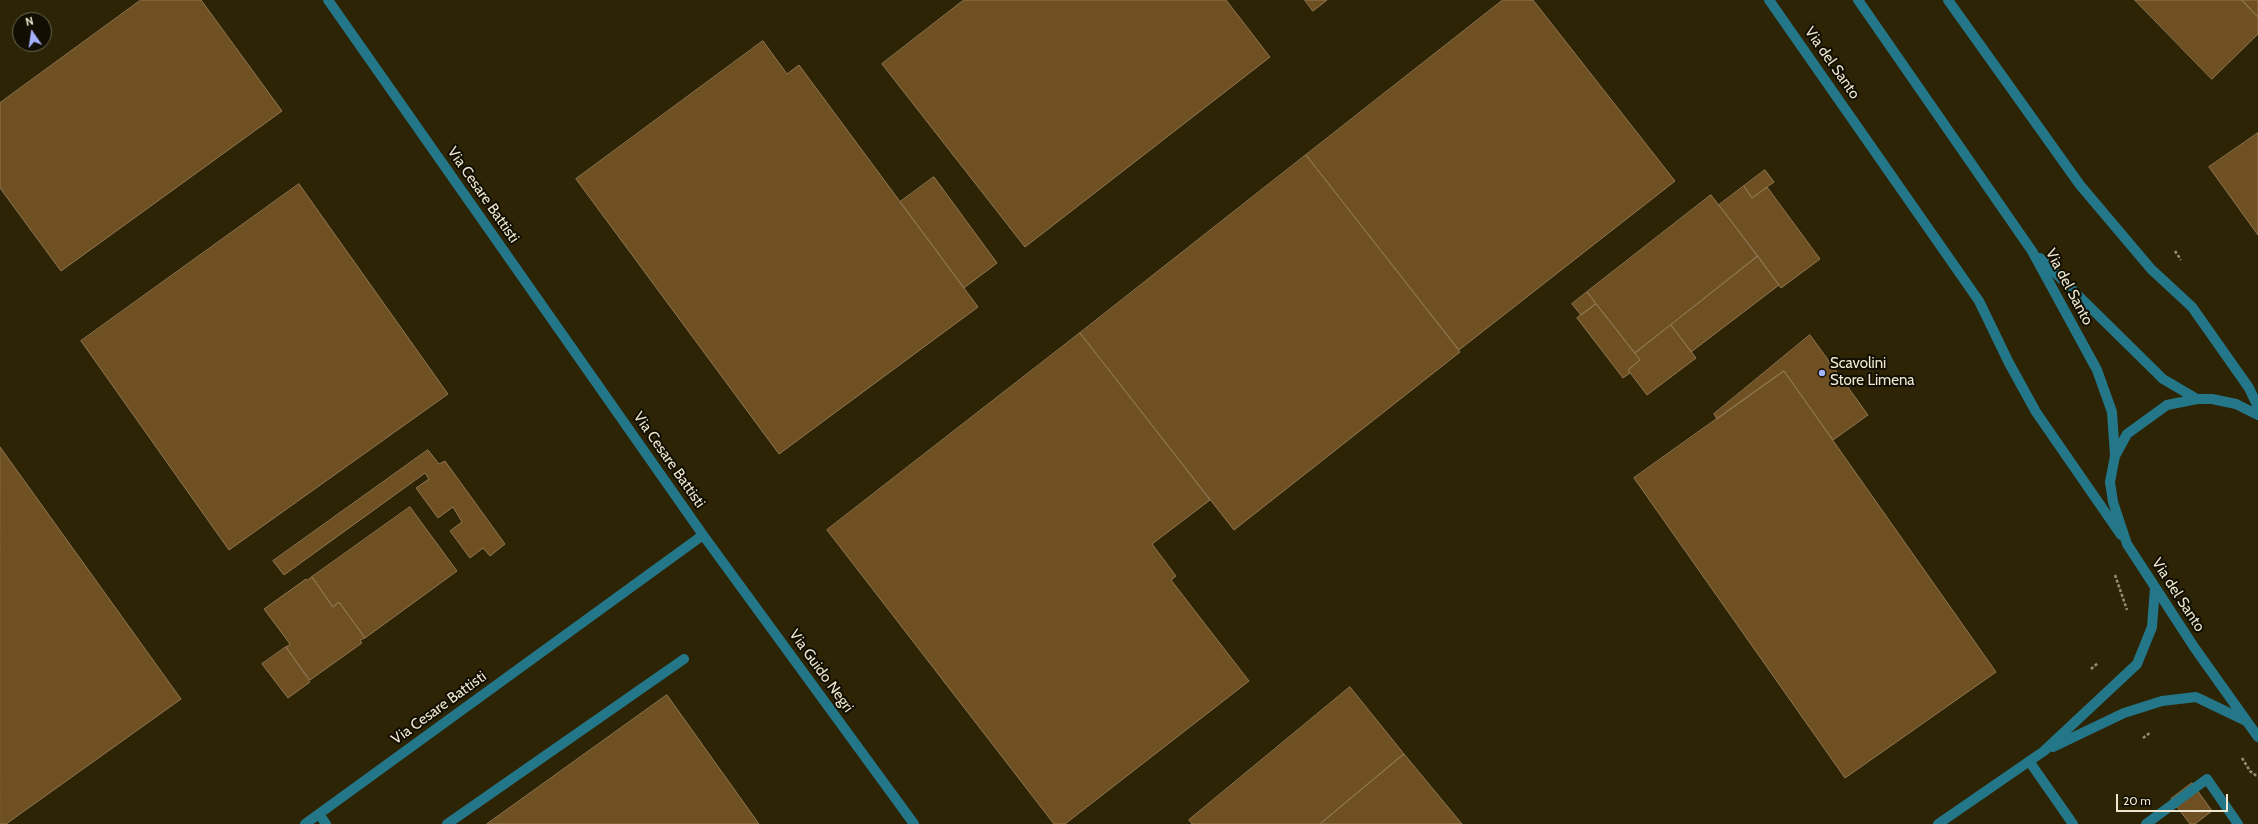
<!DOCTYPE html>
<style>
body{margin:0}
#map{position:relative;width:2258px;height:824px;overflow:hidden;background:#2c2405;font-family:Cabin,sans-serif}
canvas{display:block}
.north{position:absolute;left:12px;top:12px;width:40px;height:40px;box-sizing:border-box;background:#120e01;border:1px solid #6a6554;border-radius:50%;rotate:347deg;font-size:11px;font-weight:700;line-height:16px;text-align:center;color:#ede7d1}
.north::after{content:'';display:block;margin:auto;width:14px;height:18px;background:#a4b2fc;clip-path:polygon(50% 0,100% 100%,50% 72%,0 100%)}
.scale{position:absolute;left:2116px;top:794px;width:112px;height:18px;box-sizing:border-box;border:2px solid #ede7d1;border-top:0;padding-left:5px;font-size:12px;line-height:14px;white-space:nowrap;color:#ede7d1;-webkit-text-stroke:3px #120e01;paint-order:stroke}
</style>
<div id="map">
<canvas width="2258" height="824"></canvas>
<div class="north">N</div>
<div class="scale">20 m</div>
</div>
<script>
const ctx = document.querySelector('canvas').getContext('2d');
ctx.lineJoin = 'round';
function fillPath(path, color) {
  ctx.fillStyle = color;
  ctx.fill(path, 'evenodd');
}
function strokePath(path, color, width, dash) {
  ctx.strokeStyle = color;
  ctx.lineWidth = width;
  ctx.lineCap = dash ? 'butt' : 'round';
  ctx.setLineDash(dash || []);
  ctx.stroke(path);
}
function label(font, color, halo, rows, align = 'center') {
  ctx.font = font + ' Cabin,sans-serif';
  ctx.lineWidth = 4;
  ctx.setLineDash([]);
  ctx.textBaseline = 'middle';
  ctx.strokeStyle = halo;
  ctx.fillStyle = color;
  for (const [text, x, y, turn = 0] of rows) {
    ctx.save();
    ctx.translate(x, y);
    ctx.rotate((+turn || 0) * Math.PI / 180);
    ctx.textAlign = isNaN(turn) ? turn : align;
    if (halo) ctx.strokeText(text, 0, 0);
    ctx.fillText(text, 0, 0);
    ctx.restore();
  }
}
const building = new Path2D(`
 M141,0h60l81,111 -221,160 -61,-83v-85z
 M964,0h262l44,57 -245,190 -143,-183z
 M1305,0h22l-14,11z
 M1503,0h30l142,181 -216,169 -153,-195z
 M2135,0h107l16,17v17l-46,45z
 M2242,0h16v17z
 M763,41l24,33 12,-9 179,242 -199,147 -203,-275z
 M2258,133v102l-49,-68z
 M1306,155l154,197 -226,178 -154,-197z
 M1765,170l9,12 -22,16 -8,-12z
 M934,177l63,86 -33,25 -64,-86z
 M299,184l149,210 -219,156 -148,-209z
 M1744,186l8,12 15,-11 53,72 -39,29 -62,-83z
 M1711,195l47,61 -123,97 -48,-61z
 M1758,256l21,29 -88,67 -20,-27z
 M1587,292l9,12 -15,11 -9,-11z
 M1596,304l44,56 -12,10 2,3 -7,5 -46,-60z
 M1671,325l25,33 -49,37 -19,-25 12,-10 -5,-7z
 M1080,333l130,167 -58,44 24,32 -5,4 78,101 -184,143h-11l-227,-294z
 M1810,335l58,80 -35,25 -49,-69 -67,48 -3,-5z
 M1784,371l212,301 -151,106 -211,-300z
 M0,447l181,252 -175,125h-6z
 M428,450l11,14 6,-3 60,83 -15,12 -7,-8 -13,10 -20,-27 12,-9 -9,-15 -15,11 -22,-30 13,-9 -4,-6 -141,102 -11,-14z
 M410,507l47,64 -92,67 -26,-36 -6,5 -21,-30z
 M312,577l21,30 6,-5 26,36 -5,2 2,3 -52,37 -24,-33 4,-3 -26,-35 42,-30 1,1z
 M286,647l24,35 -22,16 -26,-34z
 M1350,687l54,67 -84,70h-128l-3,-4z
 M667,695l92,129h-272z
 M1404,754l58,70h-142z
 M2192,783l20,28 -17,13h-5l-19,-25z`);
const path = new Path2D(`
 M2175,251l6,9
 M2115,575l12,35
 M2091,669l7,-6
 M2143,738l8,-6
 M2242,758l8,13 8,6`);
const minor = new Path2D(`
 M328,0l375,535 211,289
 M1769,0l210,301 30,62 27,49 85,123
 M1858,0l174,251 65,119 15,42 3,44 -5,26 3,20 14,42 67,103 64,90
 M1948,0l132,185 71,84 41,38 57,81 9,19
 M2040,258l123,121 34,20
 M2115,456l12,-22 40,-29 30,-6h15l24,5 22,11
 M2053,747l71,-34 38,-12 34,-4 50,24
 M2029,761l44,63
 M319,814l7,10
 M305,824l398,-289
 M447,824l237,-165
 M1938,824l106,-73 93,-87 15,-37 3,-39
 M2146,824l61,-45 31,45`);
const markers = [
 [1822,373,4,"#a4b2fc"]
];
const streetNames = [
 ["Via del Santo",1832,63,55],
 ["Via Cesare Battisti",483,195,55],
 ["Via del Santo",2069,287,62],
 ["Via Cesare Battisti",669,460,55],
 ["Via del Santo",2178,595,57],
 ["Via Guido Negri",821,671,54],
 ["Via Cesare Battisti",439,708,-36]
];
const poiNames = [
 ["Scavolini",1830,364],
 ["Store Limena",1830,381]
];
fillPath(building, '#6e5023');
strokePath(building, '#917753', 1);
strokePath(path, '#958e74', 2.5, [3, 2]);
strokePath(minor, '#247789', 10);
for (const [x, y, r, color] of markers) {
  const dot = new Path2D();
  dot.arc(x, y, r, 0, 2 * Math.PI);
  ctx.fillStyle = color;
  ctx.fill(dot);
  strokePath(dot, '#120e01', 1.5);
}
label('15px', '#ede7d1', '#120e01', streetNames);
label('15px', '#ede7d1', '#120e01', poiNames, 'left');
</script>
